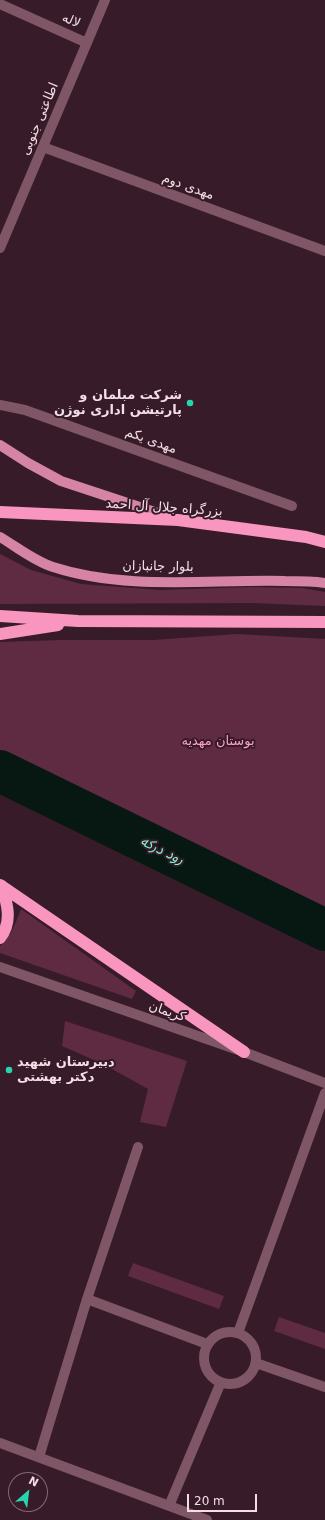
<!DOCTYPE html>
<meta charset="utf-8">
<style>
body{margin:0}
#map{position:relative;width:325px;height:1520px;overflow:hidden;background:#381b28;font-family:"DejaVu Sans",sans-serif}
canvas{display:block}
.north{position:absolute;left:8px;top:1472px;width:40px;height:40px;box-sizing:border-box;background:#381b28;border:1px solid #836974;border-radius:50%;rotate:28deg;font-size:11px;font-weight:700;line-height:16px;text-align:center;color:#f3dee6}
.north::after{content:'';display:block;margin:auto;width:14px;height:18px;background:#26d5ae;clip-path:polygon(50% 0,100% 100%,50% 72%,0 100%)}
.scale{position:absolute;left:187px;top:1494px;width:70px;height:18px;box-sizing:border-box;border:2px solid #f3dee6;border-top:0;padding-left:5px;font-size:12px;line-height:14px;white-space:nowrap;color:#f3dee6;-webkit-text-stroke:3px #381b28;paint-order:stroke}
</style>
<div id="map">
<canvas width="325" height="1520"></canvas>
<div class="north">N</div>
<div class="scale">20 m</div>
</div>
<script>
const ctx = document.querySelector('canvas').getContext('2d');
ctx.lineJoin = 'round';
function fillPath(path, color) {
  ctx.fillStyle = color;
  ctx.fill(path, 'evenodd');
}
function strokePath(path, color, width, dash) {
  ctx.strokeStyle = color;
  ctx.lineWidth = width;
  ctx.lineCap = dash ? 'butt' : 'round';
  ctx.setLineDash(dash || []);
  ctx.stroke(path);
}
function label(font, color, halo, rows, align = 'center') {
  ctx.font = font + ' "DejaVu Sans","Noto Sans Arabic",sans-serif';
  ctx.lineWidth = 4;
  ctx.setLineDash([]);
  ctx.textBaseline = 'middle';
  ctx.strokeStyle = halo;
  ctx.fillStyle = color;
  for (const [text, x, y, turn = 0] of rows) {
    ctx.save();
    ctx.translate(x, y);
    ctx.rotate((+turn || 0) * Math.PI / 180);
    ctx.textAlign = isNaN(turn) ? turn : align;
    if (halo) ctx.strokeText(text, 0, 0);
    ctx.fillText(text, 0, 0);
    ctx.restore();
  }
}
const green = new Path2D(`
 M0,554l31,16 50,14 79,6 90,-3 52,1 23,4v14l-72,-3 -253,1z
 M237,634l88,5v273l-325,-156v-114l61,-2h93z
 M21,909l115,82 -4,8 -132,-46v-7c11,-9 16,-24 21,-37z
 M65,1021l122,40 -21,66 -26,-5 8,-33 -45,-25 -41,-18z
 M133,1263l91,33 -5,13 -91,-33z
 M279,1317l46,16v16l-51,-18z`);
const river = new Path2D(`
 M0,771l325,159`);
const minor = new Path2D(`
 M0,4l87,39
 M43,147l282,104
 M0,248l105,-248
 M0,405l25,5 267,96
 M0,967l244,85 81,31
 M87,1299l120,45
 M204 1358a26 26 0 1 1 52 0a26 26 0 1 1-52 0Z
 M238,1333l87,-240
 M256,1363l69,24
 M0,1443l207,77
 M39,1457l48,-158 51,-152
 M169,1506l52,-124`);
const major = new Path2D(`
 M0,445l28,18 33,18 109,36
 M0,537c17,10 34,24 53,30 74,24 156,12 232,14 14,0 27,0 40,2`);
const highway = new Path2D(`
 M0,512l178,8 128,17 19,5
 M0,616l78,5 247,1
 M0,634l58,-9
 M0,885l244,167
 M0,938c13,-16 7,-35 2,-52`);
const markers = [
 [190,403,4,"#26d5ae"],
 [9,1070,4,"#26d5ae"]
];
const streetNames = [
 ["لاله",71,21,24],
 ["اطاعتی جنوبی",40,119,-67],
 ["مهدی دوم",188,187,20],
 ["مهدی یکم",151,441,20],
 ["بزرگراه جلال آل احمد",164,508,4],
 ["بلوار جانبازان",158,567,1],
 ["کریمان",167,1012,19]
];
const poiNames = [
 ["شرکت مبلمان و",182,396],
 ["پارتیشن اداری نوژن",182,411],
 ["دبیرستان شهید",17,1063,"left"],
 ["دکتر بهشتی",17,1078,"left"]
];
const parkNames = [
 ["بوستان مهدیه",218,742]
];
const waterNames = [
 ["رود درکه",162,851,26]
];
fillPath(green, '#5f2b42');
strokePath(river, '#071813', 42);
strokePath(minor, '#7e5666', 10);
strokePath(major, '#d584a6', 10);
strokePath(highway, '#f896bf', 12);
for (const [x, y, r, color] of markers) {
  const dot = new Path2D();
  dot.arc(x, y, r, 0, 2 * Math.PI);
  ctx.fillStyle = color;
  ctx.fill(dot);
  strokePath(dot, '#381b28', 1.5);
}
label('13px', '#f3dee6', '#381b28', streetNames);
label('bold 13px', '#f3dee6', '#381b28', poiNames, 'right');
label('13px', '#fe9dc6', '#381b28', parkNames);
label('italic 14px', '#7bf9d5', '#381b28', waterNames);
</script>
